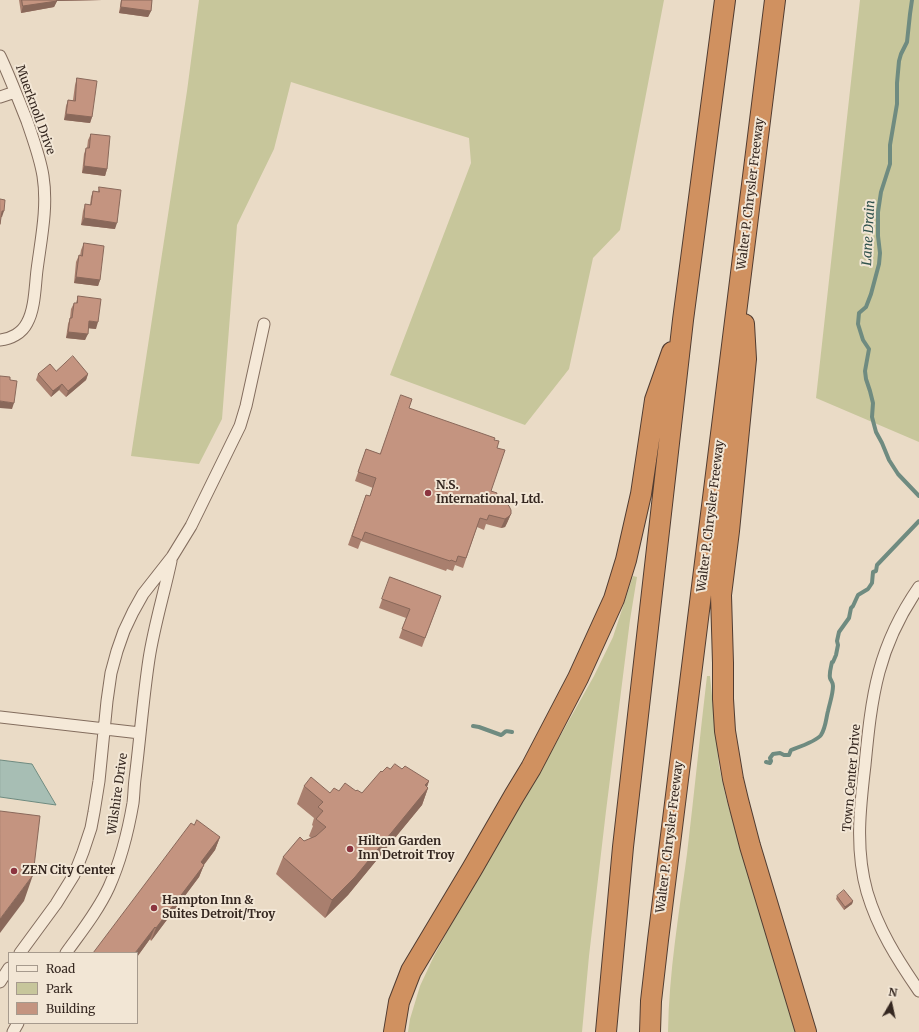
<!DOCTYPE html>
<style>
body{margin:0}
#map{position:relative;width:919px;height:1032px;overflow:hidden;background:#eadbc6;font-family:Merriweather,serif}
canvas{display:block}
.legend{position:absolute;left:8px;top:952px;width:130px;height:72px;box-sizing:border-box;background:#f2e6d5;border:1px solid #a69a8d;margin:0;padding:5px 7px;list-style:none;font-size:12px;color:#352720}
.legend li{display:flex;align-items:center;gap:8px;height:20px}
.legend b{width:20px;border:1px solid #a69a8d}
.north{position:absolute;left:871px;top:984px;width:40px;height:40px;-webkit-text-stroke:3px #f2e6d5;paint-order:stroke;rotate:9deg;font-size:11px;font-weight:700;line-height:16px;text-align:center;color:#352720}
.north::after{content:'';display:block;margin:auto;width:14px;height:18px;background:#352720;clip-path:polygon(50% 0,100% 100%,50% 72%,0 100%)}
</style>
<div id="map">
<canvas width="919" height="1032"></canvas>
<ul class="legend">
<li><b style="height:5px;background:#f5e9d8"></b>Road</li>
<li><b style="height:11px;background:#c7c69b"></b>Park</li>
<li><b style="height:11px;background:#c49480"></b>Building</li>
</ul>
<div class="north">N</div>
</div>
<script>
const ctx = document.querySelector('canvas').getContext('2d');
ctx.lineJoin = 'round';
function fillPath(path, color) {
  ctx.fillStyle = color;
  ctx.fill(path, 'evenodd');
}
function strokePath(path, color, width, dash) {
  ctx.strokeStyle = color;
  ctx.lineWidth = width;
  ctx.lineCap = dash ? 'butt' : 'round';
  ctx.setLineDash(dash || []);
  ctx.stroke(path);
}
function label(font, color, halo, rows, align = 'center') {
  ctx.font = font + ' Merriweather,serif';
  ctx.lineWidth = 4;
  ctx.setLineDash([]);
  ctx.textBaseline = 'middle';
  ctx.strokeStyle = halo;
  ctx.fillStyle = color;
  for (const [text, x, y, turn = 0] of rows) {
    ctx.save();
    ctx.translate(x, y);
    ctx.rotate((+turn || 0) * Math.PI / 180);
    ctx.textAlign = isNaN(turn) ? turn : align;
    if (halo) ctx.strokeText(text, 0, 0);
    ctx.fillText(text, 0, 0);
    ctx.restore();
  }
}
const green = new Path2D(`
 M199,0h465l-44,230 -27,28 -24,111 -44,56 -135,-50 81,-212 -2,-25 -178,-56 -17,67 -37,76 -15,194 -23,45 -68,-8 56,-365z
 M860,0h59v442l-103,-44z
 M633,576l4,1 -7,43 -24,191 -17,145 -7,76h-174l2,-13 10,-33 14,-30 19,-35 97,-167 44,-78 19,-39z
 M707,676h3l9,90 7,32 69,234h-127c1,-60 11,-119 19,-178 7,-59 13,-119 20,-178z`);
const water = new Path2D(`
 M0,760l32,4 24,41 -56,-8z`);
const stream = new Path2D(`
 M912,0l-2,14 -3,28 -6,12 -2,7 -2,22v21l-7,41v19l-9,28 -3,20v24l2,17 -1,11 -8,30 -5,13 -7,6 -1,11 5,16 6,9 -4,22 1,8 4,12 3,12 -1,14 4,15 6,11 7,17 9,14 21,22
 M473,726l6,1 22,8c5,-3 3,-5 11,-3
 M766,762l4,1 1,-2 -1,-3 3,-4 7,-1 4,2h5l2,-5c8,-3 26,-9 30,-15 5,-8 5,-17 7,-24 2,-9 5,-17 5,-25 0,-4 -2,-5 -3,-8 -1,-5 1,-11 2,-16h1l3,-7 2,-10 -1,-4 2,-9 10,-14 2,-10 2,-2 5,-11 10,-6 4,-6 1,-11 3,-1 1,-6 42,-44`);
const minor = new Path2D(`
 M0,56c10,21 18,43 27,65 6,18 13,36 16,55 5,31 -2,63 -6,94 -2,16 -2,39 -10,53 -5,10 -16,16 -27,17
 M0,97l15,-5
 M919,587c-18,26 -32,55 -40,85 -8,30 -11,62 -14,93 -5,42 -10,85 2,127 11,37 30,67 52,99
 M0,717l140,16
 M20,953l36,-49 18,-29 9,-23 8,-24 3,-16 5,-31 8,-80 4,-28 6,-22 7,-20 9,-19 10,-18 29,-37 19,-31 49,-100 6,-20 18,-82
 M66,953c15,-21 32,-42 43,-66 12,-27 19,-55 24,-84 1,-8 1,-16 2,-24 5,-40 8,-80 14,-120 5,-33 15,-65 22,-98
 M0,982l9,-14
 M13,1032l5,-9`);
const motorway = new Path2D(`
 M744,324l2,35 -17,172 -8,64 2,68v36l2,32 8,48 5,21 12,46 56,186
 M394,1032l5,-30 12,-31 61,-102 42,-73 17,-28 47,-90 36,-79 12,-39 15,-66 14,-94 17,-48
 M606,1032l17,-185 60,-527 42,-320
 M650,1032l1,-31 7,-61 117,-940`);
const wall = new Path2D(`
 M19,0h83l-45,1 -3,6 -33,6z
 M121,0h31l-1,11 -3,6 -29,-4z
 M77,78l15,39 -2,6 -26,-3 2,-14 2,-6h5l2,-15z
 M91,134l16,35 -2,7 -23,-3 2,-19 2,-6h1l1,-8z
 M99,187l16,42 -34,-4 2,-14 2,-7 5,1 1,-8 2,-6 5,1z
 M84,243l16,37 -2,6 -24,-3 2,-21 3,-7 1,1 1,-6z
 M78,296l18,33 -8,-1 -3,12 -19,-2 2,-14 2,-6 1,-9 3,-6h2z
 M56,371l32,3 -2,6 -20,17 -7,-7 -8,7 -15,-17 2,-6z
 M409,408l85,32 3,8 -6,43 4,8 16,15 -4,9 -2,4 -4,1 -15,-4 -2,6 -7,-3 -14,41 -8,-3 -2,6 -6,-2 -1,2 -85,-30 -3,8 -10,-4 18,-50 4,1 3,-8 -18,-7 11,-32 14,5z
 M390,577l51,19 -19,51 -23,-9 7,-20 -27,-10z
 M390,769h12l27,12 -2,6 1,1 -6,17 -74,90 -23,23 -49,-44 7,-17 21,-16 7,-3 -2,-2 4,-10 -1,-1 2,-7 -17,-14 7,-18 26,7 9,-2h17l6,2 20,-21z
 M194,825l26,12 -5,13 -11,15 -5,12 -48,64 -1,-2 -13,18v-4z
 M837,896l16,5 -1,3 -8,6 -8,-11z`);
const shadedWall = new Path2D(`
 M54,0h48l-45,1 -3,6 -33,6 2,-7z
 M121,7l30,4 -3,6 -29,-4z
 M66,114l26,3 -2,6 -26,-3z
 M84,166l23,3 -2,7 -23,-3z
 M2,211h2l-2,6h-2z
 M84,218l33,5 -2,6 -34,-4z
 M76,277l24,3 -2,6 -24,-3z
 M89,321l9,1 -2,7 -9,-1z
 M68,332l20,2 -3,6 -19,-2z
 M88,374l-2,6 -20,17 2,-6z
 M62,384l-3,6 -8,7 2,-6z
 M0,401l14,2 -2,6 -12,-1z
 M511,514l-4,9 -2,4 -4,1 4,-9z
 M429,781l-4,11 3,-4 -6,17 -74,90 -23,23 7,-18z
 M220,837l-5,13 -19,25 5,-13z
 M204,865l-5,12 -48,64 5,-13z
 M33,875l-9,26 -24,32v-14z
 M853,901l-1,3 -8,6 1,-3z
 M155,927l-5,12 -13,18v-4h-2z`);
const building = new Path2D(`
 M22,0h34l1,1 -34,5z
 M122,0h30l-1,11 -30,-4z
 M77,78l20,3 -5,36 -26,-3 2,-14 7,1z
 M91,134l19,2 -3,33 -23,-3 2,-18h3z
 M99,187l22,3 -4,33 -33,-5 1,-14 6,1 2,-14 6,1z
 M0,199l5,1 -1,11h-2l-2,13z
 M84,243l20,3 -4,34 -24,-3 3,-22 3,1z
 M78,296l23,3 -3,23 -9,-1 -1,13 -20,-2 2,-14h2l2,-15h3z
 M73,356l15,18 -20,17 -6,-7 -9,7 -15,-17 12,-10 6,7z
 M0,376l10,1v3l7,1 -3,22 -14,-2z
 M401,395l11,4 -3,9 86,30 -1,2 5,1 -2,7 8,2 -14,41 6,2 -2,6 11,4 3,3 2,4v4l-3,3 -3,2 -16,-4 -2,5 -7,-2 -14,40 -8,-2 -2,6 -5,-2 -1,1 -85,-29 -3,8 -10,-4 14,-41 4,1 6,-18 -18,-6 8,-23 14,5z
 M390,577l51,19 -16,42 -23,-9 8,-20 -28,-10z
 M395,764l7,5 3,-3 24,15 -4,4 3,3 -73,89 -23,23 -49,-43 17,-20 4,4 12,-5 10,-9 -10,-8 7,-8 -5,-4 5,-5 -19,-16 7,-9 19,16 4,-5 5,3 6,-8 11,8 1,-1 5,3 19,-22 1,1 5,-5 3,2z
 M0,811l40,5 -7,59 -33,44z
 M197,820l23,17 -19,25 3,3 -48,63 -1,-1 -20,26h-42l98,-130 3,2z
 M844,890l9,11 -8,6 -8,-11z`);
const markers = [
 [428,493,4,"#8c343f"],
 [350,849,4,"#8c343f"],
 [14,871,4,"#8c343f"],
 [154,908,4,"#8c343f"]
];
const streetNames = [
 ["Muerknoll Drive",35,110,70],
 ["Walter P. Chrysler Freeway",751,194,-83],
 ["Walter P. Chrysler Freeway",711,516,-83],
 ["Town Center Drive",852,778,-85],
 ["Wilshire Drive",118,794,-82],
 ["Walter P. Chrysler Freeway",670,837,-83]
];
const poiNames = [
 ["N.S.",436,486],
 ["International, Ltd.",436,500],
 ["Hilton Garden",358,842],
 ["Inn Detroit Troy",358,856],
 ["ZEN City Center",22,871],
 ["Hampton Inn &",162,901],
 ["Suites Detroit/Troy",162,915]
];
const waterNames = [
 ["Lane Drain",869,233,-87]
];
fillPath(green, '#c7c69b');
fillPath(water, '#a7beb4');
strokePath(water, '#6f8b80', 1);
strokePath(stream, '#6f8b80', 4);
strokePath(minor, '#836d5e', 13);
strokePath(motorway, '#513c31', 22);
strokePath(minor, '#f5e9d8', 11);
strokePath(motorway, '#d09160', 20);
fillPath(wall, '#a97f6e');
fillPath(shadedWall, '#89685a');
fillPath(building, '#c49480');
strokePath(building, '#89685a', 1);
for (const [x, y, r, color] of markers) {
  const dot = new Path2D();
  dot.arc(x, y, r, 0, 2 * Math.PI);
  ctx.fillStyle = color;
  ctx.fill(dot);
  strokePath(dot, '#f2e6d5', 1.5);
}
label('12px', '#352720', '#f2e6d5', streetNames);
label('bold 12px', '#352720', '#f2e6d5', poiNames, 'left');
label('italic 13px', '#31534d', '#f2e6d5', waterNames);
</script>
